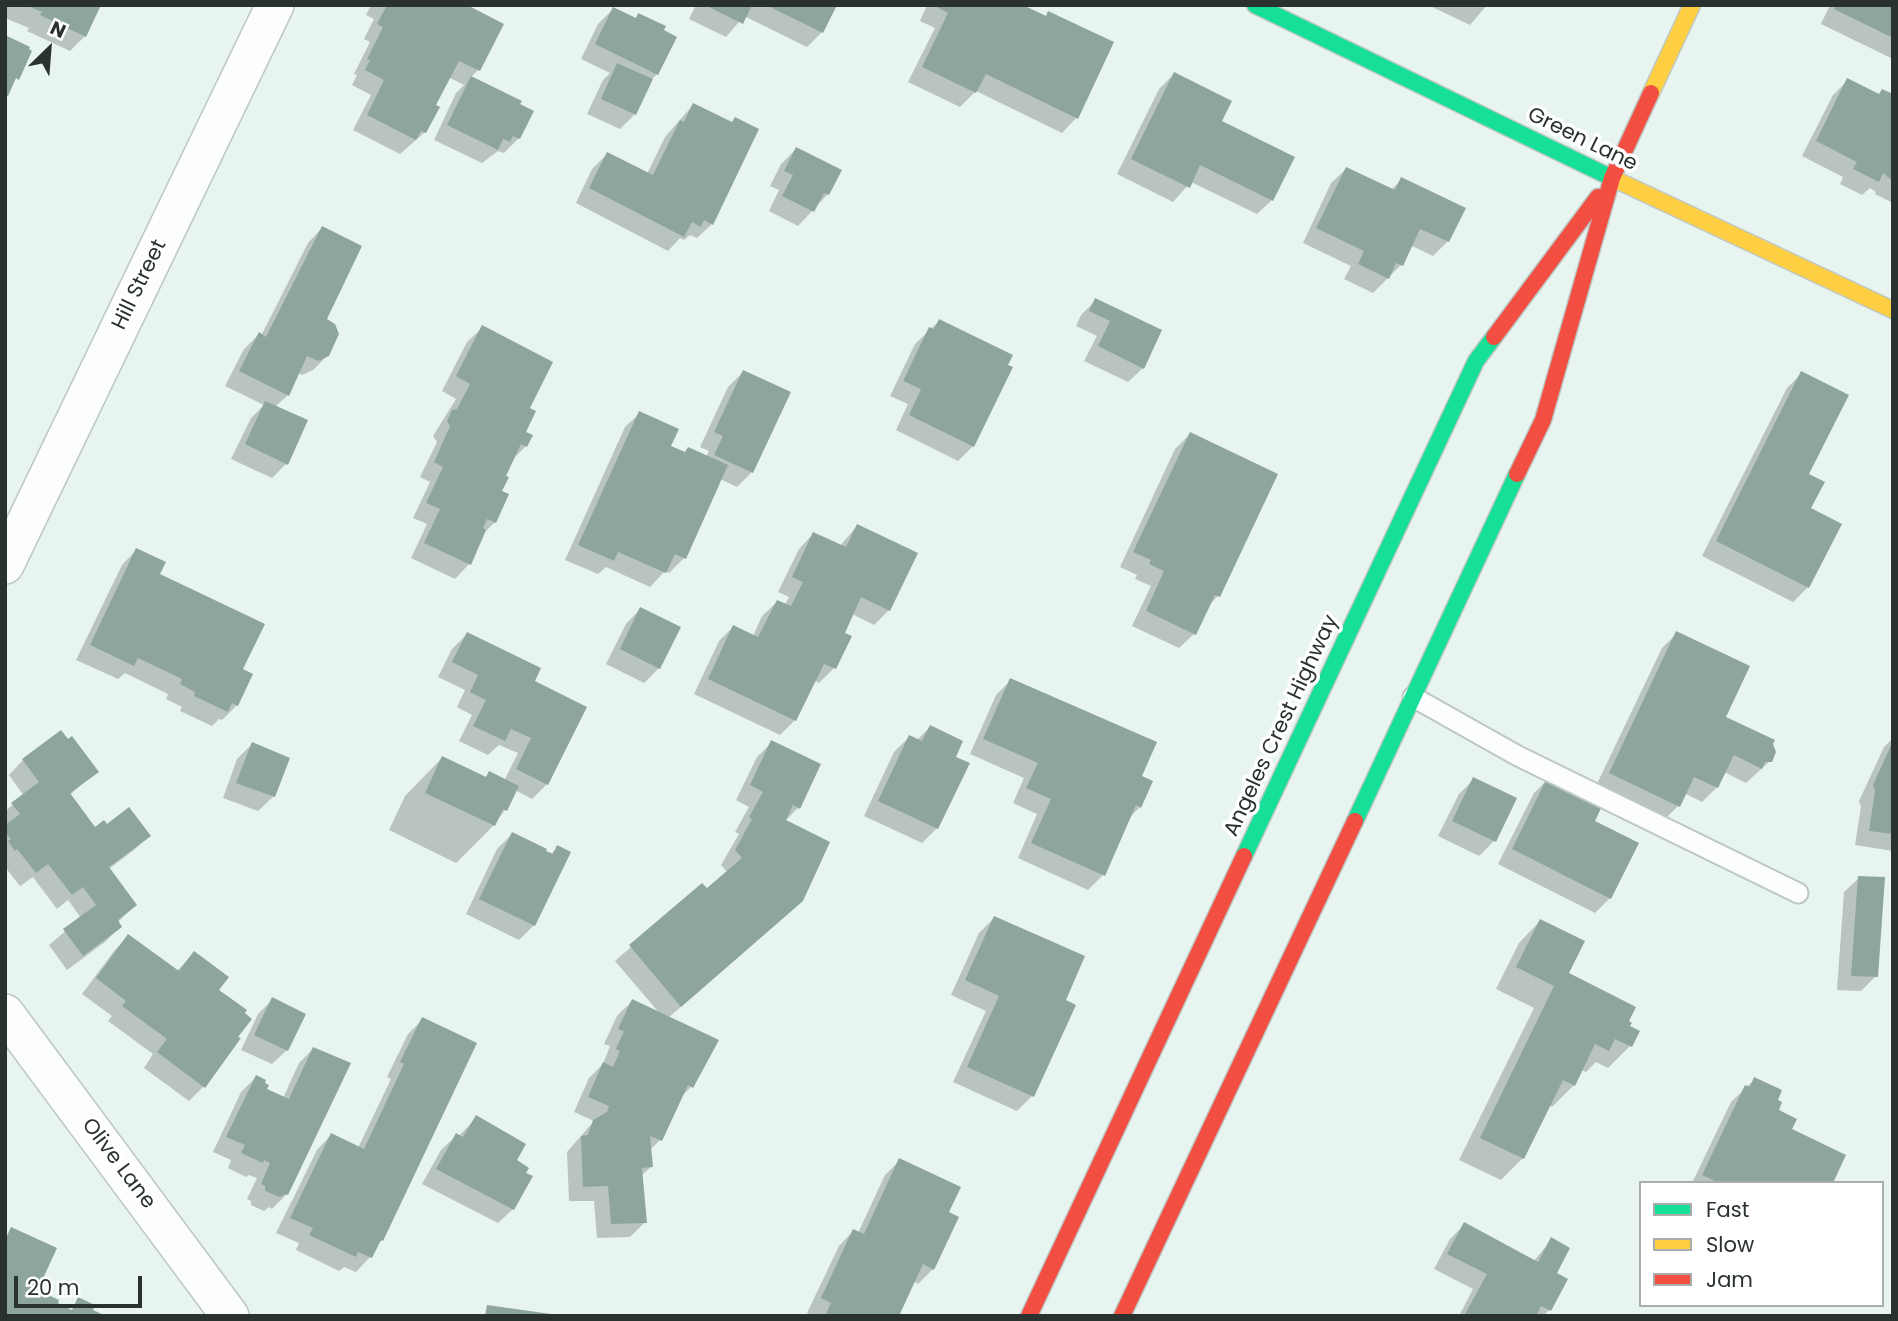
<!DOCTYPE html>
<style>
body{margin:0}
#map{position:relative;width:1898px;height:1321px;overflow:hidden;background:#e8f4ef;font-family:Poppins,sans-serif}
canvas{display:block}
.frame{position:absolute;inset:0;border:7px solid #29322e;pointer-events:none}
.legend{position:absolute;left:1639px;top:1181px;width:245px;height:126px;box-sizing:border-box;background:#fff;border:2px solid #a9adab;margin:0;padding:9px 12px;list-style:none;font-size:21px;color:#29322e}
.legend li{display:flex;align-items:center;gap:14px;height:35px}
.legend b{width:35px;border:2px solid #a9adab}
.north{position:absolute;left:14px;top:14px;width:70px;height:70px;-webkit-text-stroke:5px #fff;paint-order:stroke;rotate:25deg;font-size:19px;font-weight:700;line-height:28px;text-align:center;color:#29322e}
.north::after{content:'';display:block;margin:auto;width:24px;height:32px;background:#29322e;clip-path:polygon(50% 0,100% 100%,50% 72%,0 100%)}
.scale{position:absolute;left:14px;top:1276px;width:128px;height:32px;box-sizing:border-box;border:4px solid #29322e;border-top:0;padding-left:9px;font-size:21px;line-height:24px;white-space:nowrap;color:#29322e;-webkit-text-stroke:5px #fff;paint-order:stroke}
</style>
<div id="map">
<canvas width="1898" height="1321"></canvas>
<div class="frame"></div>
<ul class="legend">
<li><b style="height:9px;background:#16e098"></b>Fast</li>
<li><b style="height:9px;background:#ffcf43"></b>Slow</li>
<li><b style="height:9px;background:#f24e42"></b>Jam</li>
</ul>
<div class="north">N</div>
<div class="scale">20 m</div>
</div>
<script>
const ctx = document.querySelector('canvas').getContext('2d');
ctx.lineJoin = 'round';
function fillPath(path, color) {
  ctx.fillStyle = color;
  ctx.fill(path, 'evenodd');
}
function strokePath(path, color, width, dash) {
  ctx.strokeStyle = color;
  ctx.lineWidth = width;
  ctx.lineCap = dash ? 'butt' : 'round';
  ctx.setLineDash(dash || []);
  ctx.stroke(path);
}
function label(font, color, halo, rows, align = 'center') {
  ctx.font = font + ' Poppins,sans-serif';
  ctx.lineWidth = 7;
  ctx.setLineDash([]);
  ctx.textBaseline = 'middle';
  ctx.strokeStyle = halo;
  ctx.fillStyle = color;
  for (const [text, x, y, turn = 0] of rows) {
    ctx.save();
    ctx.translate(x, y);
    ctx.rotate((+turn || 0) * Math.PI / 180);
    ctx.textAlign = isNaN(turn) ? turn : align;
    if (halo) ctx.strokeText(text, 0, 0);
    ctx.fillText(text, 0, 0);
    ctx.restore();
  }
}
const shadow = new Path2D(`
 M5,5h94l-14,31 -15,15 -43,-20 2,-3 -24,-10z
 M371,5h92l38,20 -23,45 -8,8 49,60 -15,15 -6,-2 -16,12 -48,-23 22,-47 8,-8 -16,-8 -14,29 -9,26 -25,22 -47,-24 18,-35 -19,-10 5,-10 -3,-1 16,-32 -6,-3 10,-20 -8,-4z
 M696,5h139l-13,27 -15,15 -63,-31 -18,21 -37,-18z
 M927,5h92l26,12 4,-4 27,105 -14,15 -86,-42 -16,16 -52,-25 27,-54 -15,-7z
 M1428,5h59l-17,20z
 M1830,5h63v54l-72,-35z
 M613,9l22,10 3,-4 19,59 -6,6 -16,34 -15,15 -33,-15 16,-34 7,-7 -29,-14 17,-35z
 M1174,74l45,48 53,78 -15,14 -66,-32 -18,20 -56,-28 42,-85z
 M1848,80l31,15 14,1v107l-18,-9 1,-2 -6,-4 -8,7 -22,-11 3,-7 -41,-21 31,-61z
 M693,105l19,119 -15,14 -7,-3 -6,5 -4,-2 -12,13 -92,-48 16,-34 15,-15 40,20 18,-37z
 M796,149l32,45 -30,32 -29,-15 10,-21 -9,-4 11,-22z
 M1346,169l45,21 11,-11 46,62 -15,15 -23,-11 -9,20 -28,28 -29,-14 7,-13 -48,-23 28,-60z
 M322,228l2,91 4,36 -15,15 -11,5 -4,-2 -10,22 -13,12 11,57 -14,14 -41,-19 20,-41 13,-13 -39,-19 19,-37 15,-15 2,2 47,-93z
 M1096,300l47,68 -15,14 -44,-21 13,-25 -21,-10 5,-11z
 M939,321l34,125 -15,15 -62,-31 12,-26 -18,-8 25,-52z
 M482,328l45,81 -3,24 2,13 -15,15 -11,31 7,3 -12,27 -12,12 -14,30 -14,15 -44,-21 16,-34 -14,-6 17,-36 -10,-5 17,-35 -4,-6 23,-37 -14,-8 25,-49z
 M743,372l9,100 -15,15 -17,-8 -36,79 -15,15 -4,-2 -15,16 -44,-20 -8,7 -33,-14 60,-133 15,-14 29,33 15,8 22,3 3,-6 -9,-4 28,-60z
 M1802,373l7,136 -1,78 -15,15 -91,-46 85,-168z
 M1190,434l28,162 -11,11 -13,27 -15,14 -47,-22 19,-40 -16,-7 2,-4 -17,-8 55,-118z
 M857,526l32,84 -15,15 -22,-11 -10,20 -8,34 -15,15 -5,-3 -19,40 -15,15 -86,-41 25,-53 14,-14 20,9 9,-20 15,-14 8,3 4,-8 -11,-5 21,-43 14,-15 27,12z
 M136,550l105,120 -4,35 -15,15 -3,-1 -7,7 -32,-15 2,-4 -16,-8 2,-5 -43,-21 -7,6 -42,-19 46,-95z
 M640,609l19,59 -15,15 -38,-19 20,-40z
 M1677,633l46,85 47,43 -24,22 -22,-11 -7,15 -15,15 -18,-9 -6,13 -15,15 -68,-33 67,-140z
 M467,634l65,48 15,102 -15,15 -17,-9 -10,20 -11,15 -38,38 -67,-33 16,-34 37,-38 42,20 5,-4 15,7 14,-28 -19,-8 -11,10 -29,-14 13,-26 -15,-8 8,-17 -27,-13 14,-28z
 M1011,680l129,97v30l-12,12 -25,56 -15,15 -70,-32 19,-44 -24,-11 11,-25 -54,-24 26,-59z
 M930,727l24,31 -17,70 -15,15 -58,-27 30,-64 15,-15 8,3z
 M1893,738v113l-38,-6 6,-38 -2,-6 25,-54z
 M772,742l26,66 -14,14 1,94 -117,102 23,69 -12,12 -19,41 -11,11 2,16 -10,9 4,46 -15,15 -33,1 -3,-37h-25l-2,-49 27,-31 -20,-9 15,-34 14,-14 7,-18 -6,-2 13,-28 15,-15 29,14 -46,-54 87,-76 5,6 21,-18 -7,-8 18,-31 -4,-2 14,-25 -13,-7 21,-43z
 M252,744l36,15 -15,38 -15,14 -35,-13 14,-39z
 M23,760l73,11 -26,24 25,35 11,-4 43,10 -15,14 -25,19 26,36 -18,18 3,4 -15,15 -38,28 -18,-25 32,-27 -13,-18 -11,9 -24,-32 -13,9 -15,-19v-56l19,-15 -15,-21z
 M1474,779l20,62 -15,15 -41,-20 21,-42z
 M1548,779l44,43 18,76 -15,15 -97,-49 36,-71z
 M512,834l38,21 7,-7 -23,77 -15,15 -53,-26 31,-65z
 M1859,878l17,98 -15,15 -24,-1 7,-98z
 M994,918l69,83 10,4 -41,91 -15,15 -64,-29 33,-71 -35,-16 28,-62z
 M1540,921l27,53 59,48 4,24 -22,22 -12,-6 -10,10 -5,-2 -7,15 -22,22 -3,-2 -26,53 -22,22 -42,-20 75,-152 -38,-19 23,-46z
 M128,936l48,36 18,-19 23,37 -13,96 -15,15 -45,-33 9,-14 -45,-33 4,-5 -30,-22 32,-43z
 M273,999l14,51 -15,14 -31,-14 17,-36z
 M423,1019l-41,221 -6,6 -6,11 -14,15 -12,-5 -5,4 -43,-21 3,-7 -23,-10 41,-83 14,-15 27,13 33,-69 -4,-2 21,-43z
 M313,1049l-26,145 -15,15 -3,-2 -5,4 -13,-6v-4l-4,-2 10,-21 -8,-3 -3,2 -18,-9 3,-8 -18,-8 28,-60 15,-15 9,12 18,9 16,-35z
 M1755,1079l20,22 1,10 13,19 42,53h-139l39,-81z
 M476,1118l39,43 -2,48 -15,14 -76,-39 19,-34 15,-14 2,1z
 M900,1160l47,53 -14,56 -15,15 -5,-3 -16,35h-84l-6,-3 32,-67 14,-15 5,2 27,-58z
 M1464,1225l69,37 19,-23 3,35 11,6 -17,30 -6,6h-84l14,-27 -39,-20 16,-30z`);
const building = new Path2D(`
 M26,5h75l-15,32 -46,-22 2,-3z
 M387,5h80l37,19 -24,47 -21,-10 -23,44 4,2 -14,26 -5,-2 -5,9 -49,-25 17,-35 -19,-10 5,-10 -3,-1 16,-32 -6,-3z
 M705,5h47l-9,19z
 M766,5h71l-14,28z
 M933,5h90l23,11 2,-5 66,31 -36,77 -92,-45 -10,19 -54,-26 26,-54z
 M1836,5h57v33l-59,-29z
 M613,7l23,11 2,-5 28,13 -2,4 13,7 -19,38 -63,-31z
 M5,35l25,12 -1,2 3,2 -13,29 -3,-2 -8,18 -3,-1z
 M617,63l36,16 -17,36 -35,-16z
 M1174,72l58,29 -10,20 73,36 -22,44 -73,-36 -10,23 -59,-29z
 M471,76l51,25 -2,3 14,7 -14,28 -7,-3 -3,6 -7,-3 -5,11 -51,-25z
 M1847,78l32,16 3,-5 11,5v87l-10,-8 -4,9 -26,-13 4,-7 -41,-21z
 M693,103l39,19 3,-5 24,12 -46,96 -9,-5 -3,7 -9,-5 -8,15 -95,-49 18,-36 46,23 27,-55 4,2z
 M796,147l46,23 -13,25 -5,-2 -10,19 -32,-16 11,-21 -9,-4z
 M1346,167l49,23 6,-13 65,31 -17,34 -29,-13 -17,37 -7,-3 -7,16 -31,-15 6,-13 -48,-23z
 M322,226l40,20 -35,73 8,5 4,10 -10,22 -11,5 -11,-5 -18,40 -50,-25 20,-39 7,5z
 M1095,298l67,32 -18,39 -46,-23 12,-25 -21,-10z
 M939,319l74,36 -5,10 5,2 -39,80 -65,-32 12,-26 -18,-8 26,-54 5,2z
 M482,325l71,37 -23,46 6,3 -10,21 7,3 -6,12 -6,-3 -15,32 3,1 -7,14 7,3 -13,29 -9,-4 -4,9 3,2 -15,35 -47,-22 16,-34 -14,-6 17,-36 -9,-5 16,-36 -3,-5 5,-11 5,-1 13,-25 -14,-8z
 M743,370l48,22 -38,81 -39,-18 9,-19 -9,-4z
 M1801,371l48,24 -40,79 16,8 -14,26 31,16 -33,64 -93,-47z
 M265,401l43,19 -20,45 -43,-21z
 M639,411l40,18 -8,17 14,6 3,-5 40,18 -42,94 -11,-5 -9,19 -48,-21 -4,9 -36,-16z
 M1190,432l88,42 -58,123 -5,-2 -19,40 -50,-24 18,-40 -15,-7 2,-4 -18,-8z
 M857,524l61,29 -28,58 -29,-14 -16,36 7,3 -16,33 -12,-5 -28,57 -88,-42 25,-54 25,12 19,-37 14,6 12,-24 -11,-5 21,-45 33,15z
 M136,548l30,14 -6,12 105,50 -22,45 10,5 -15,32 -6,-3 -4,9 -34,-16 1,-4 -15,-8 2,-5 -44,-21 -4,8 -44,-21z
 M640,607l41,20 -21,42 -40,-20z
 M1676,631l74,35 -24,51 49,23 -2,4 3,8 -4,10h-7l-3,7 -28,-14 -16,33 -24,-11 -14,30 -71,-34z
 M467,632l74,36 -6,13 52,26 -39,78 -32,-16 15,-31 -20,-9 -6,12 -32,-15 13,-26 -16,-8 8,-17 -26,-13z
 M1010,678l147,64 -15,34 11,5 -12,27 -5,-3 -31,71 -74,-33 20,-44 -25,-11 12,-25 -55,-24z
 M930,725l33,16 -7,16 14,6 -32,66 -60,-28 31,-66 13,6z
 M61,730l7,9 4,-3 27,36 -29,21 25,34 9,-7 3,4 22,-17 22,29 -42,31 28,38 -19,15 4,7 -39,29 -20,-27 33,-24 -13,-18 -11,8 -24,-31 -12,9 -19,-24 -2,2 -7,-10 3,-2 -6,-7v-7l15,-11 -9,-11 28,-21 -17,-23z
 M771,740l50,24 -21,45 -7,-4 -7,15 44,22 -27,59 -122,106 -52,-62 73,-62 5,5 35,-30 -7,-8 17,-31 -3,-2 14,-25 -13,-7z
 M1893,741v93l-24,-3 6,-40 -2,-6z
 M252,742l38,16 -15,39 -39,-14z
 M442,756l44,21 3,-6 30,15 -12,25 -4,-2 -8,17 -70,-33z
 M1548,776l55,28 -8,17 44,22 -28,56 -99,-50z
 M1473,777l44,21 -21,44 -44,-21z
 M512,832l35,17 -1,2 7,3 4,-9 14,7 -36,74 -56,-27z
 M1858,876l27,1 -7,100 -27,-1z
 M994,916l91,40 -19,44 10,5 -42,92 -67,-30 32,-71 -34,-16z
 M1540,919l45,22 -16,32 67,34 -7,14 3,2 -2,3 10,5 -8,16 -17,-8 -6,12 -14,-7 -20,42 -12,-6 -39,79 -44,-21 74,-152 -38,-19z
 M128,934l51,37 15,-20 35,26 -10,13 28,20 -2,3 7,6 -14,18 3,1 -36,50 -48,-36 10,-13 -45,-33 4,-5 -30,-23z
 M272,997l34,17 -18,37 -34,-16z
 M632,999l87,41 -26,48 -5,-3 -26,56 -12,-5 3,31 -11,1 5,55 -36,1 -3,-38 -25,1 -2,-51 7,-1 5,-15 14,-8 2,-6 -21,-9 15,-35 10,5 7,-16 -4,-2 8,-18 -6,-2z
 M422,1017l55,26 -94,198 -2,-1 -9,18 -14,-6 -2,5 -47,-22 4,-7 -23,-10 41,-85 33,16 40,-85 -4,-2z
 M313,1047l38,16 -63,132 -3,-1 -5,3 -15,-6v-5l-4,-2 9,-21 -6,-3 -1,3 -22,-10 4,-8 -19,-8 30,-62 10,5 -1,3 4,2 -2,4 22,10z
 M1754,1077l28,13 -4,10 4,2 -3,8 18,9 -5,10 54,26 -13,28h-114l-17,-8 43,-90 5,2z
 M476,1115l50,29 -9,16 12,8 -3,5 7,3 -19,34 -78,-41 20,-36 7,4z
 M899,1158l62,29 -12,25 10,5 -25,53 -11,-6 -24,52h-74l6,-13 -10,-5 32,-69 11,5z
 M1464,1222l74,40 13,-25 19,11 -13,25 11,6 -17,32 -10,-5 -5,10h-72l23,-42 -40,-20z
 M11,1227l46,21 -17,37 -2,-1 -3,5 24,11 -1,3 14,7 6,-13 17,8 -2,5 13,6h-101v-76z
 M487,1305l64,9v2h-66z`);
const lane = new Path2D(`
 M1413,697l105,59 280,137`);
const street = new Path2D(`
 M5,565l270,-560
 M5,1013l225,303`);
const fast = new Path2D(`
 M1255,5l357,173
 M1355,821l162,-347
 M1244,856l232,-495 18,-24`);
const slow = new Path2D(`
 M1651,93l41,-88
 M1612,178l281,132`);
const jam = new Path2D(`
 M1494,337l104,-140
 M1517,474l26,-54 69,-242 39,-85
 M1029,1316l215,-460
 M1122,1316l233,-495`);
const streetNames = [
 ["Green Lane",1582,140,26],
 ["Hill Street",140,285,-64],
 ["Angeles Crest Highway",1282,726,-65],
 ["Olive Lane",118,1164,53]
];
fillPath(shadow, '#0003');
fillPath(building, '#8da59d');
strokePath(lane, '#bdc7c3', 23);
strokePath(street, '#bdc7c3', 40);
strokePath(fast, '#bdc7c3', 19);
strokePath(slow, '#bdc7c3', 19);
strokePath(jam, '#bdc7c3', 19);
strokePath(lane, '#fcfdfd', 19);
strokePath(street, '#fcfdfd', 37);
strokePath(fast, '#16e098', 16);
strokePath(slow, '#ffcf43', 16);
strokePath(jam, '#f24e42', 16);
label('21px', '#29322e', '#fff', streetNames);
</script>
